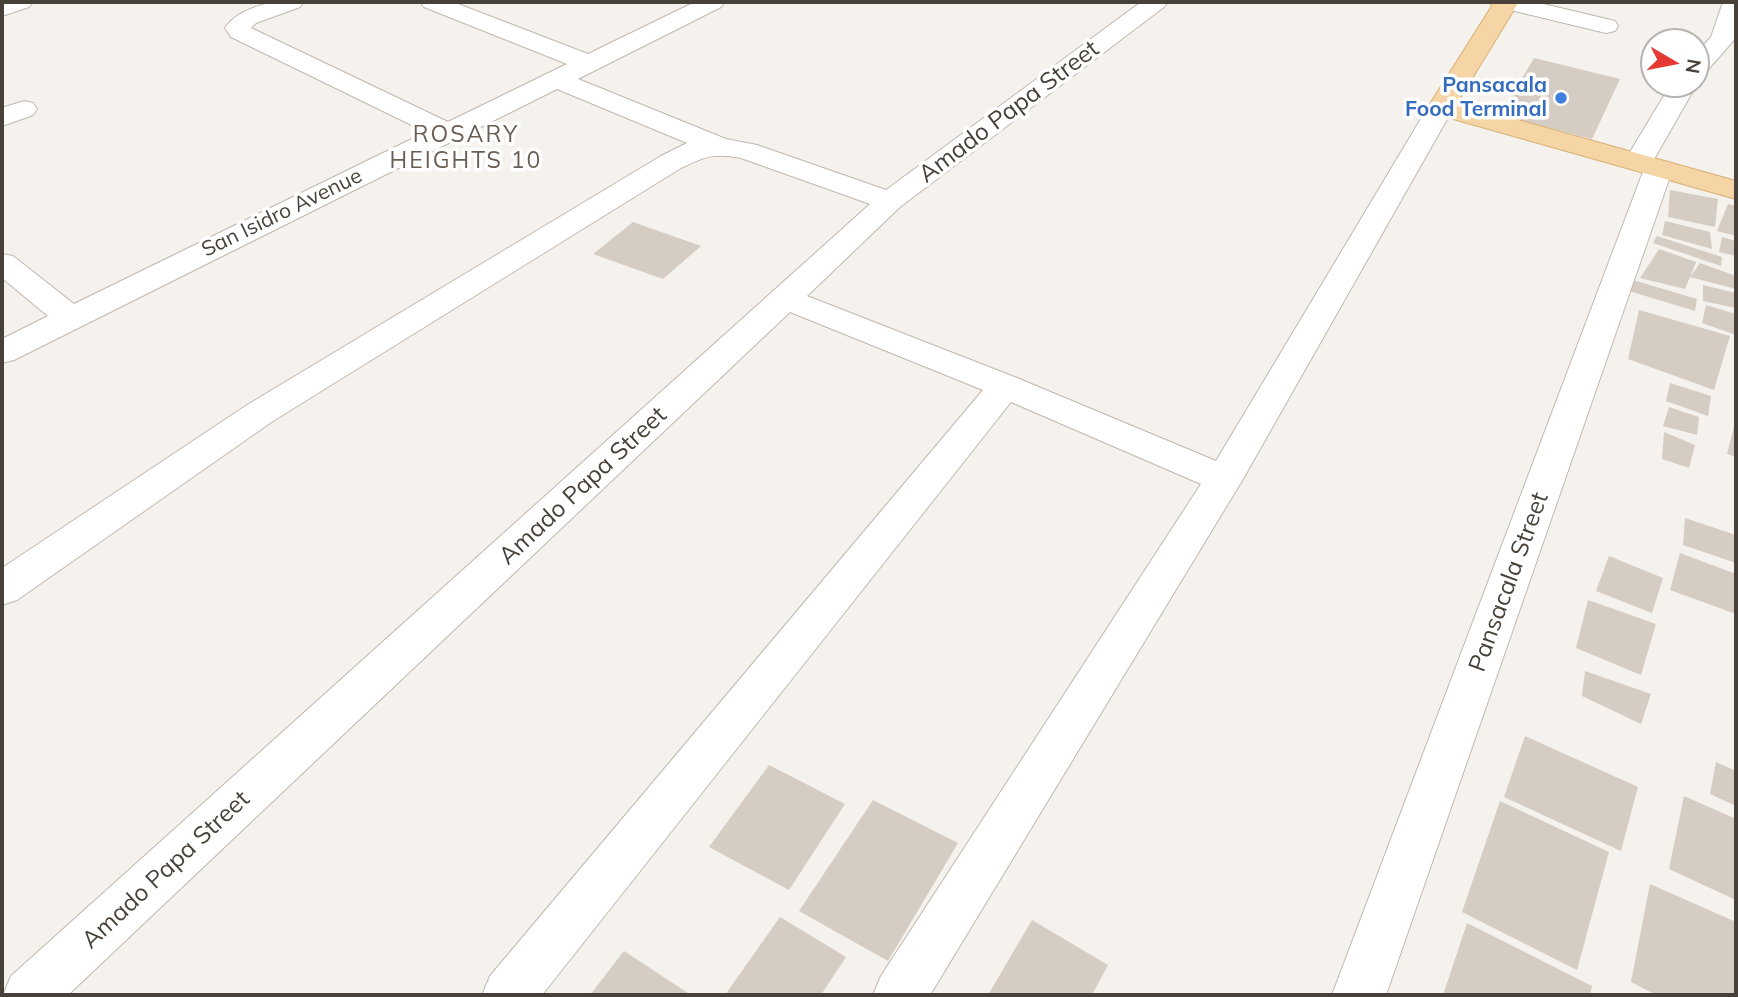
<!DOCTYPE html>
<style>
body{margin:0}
#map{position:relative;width:1738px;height:997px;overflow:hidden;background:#f5f1ec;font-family:Mulish,sans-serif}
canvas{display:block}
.frame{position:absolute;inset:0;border:4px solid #48413a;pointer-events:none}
.north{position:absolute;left:1640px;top:28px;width:70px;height:70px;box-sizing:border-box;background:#fff;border:2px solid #b6b3b0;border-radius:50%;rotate:100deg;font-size:19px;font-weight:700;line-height:28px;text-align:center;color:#48413a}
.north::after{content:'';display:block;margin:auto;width:24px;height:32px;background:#e53933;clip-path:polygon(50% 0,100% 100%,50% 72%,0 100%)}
</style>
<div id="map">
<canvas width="1738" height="997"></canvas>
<div class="frame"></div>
<div class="north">N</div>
</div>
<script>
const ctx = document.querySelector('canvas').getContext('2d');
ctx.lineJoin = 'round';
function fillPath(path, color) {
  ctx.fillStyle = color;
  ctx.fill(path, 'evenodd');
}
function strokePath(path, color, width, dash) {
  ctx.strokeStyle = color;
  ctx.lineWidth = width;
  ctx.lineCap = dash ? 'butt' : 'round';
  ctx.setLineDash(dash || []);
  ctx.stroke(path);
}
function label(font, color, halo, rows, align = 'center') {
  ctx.font = font + ' Mulish,sans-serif';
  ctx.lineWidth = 7;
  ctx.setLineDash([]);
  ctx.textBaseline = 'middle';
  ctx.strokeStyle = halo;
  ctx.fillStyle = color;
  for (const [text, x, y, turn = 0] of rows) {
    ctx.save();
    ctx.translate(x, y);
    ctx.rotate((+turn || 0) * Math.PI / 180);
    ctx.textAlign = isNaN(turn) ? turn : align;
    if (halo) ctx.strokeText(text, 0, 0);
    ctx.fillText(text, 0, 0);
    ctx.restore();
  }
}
const building = new Path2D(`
 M1534,58l86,21 -28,60 -92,-24z
 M1670,190l48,9 -3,28 -47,-10z
 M1728,204l8,2v30l-19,-5z
 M1665,221l45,11 2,17 -50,-14z
 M633,222l68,24 -38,33 -70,-25z
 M1657,236l65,21 -1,9 -68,-23z
 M1722,237l14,4v15l-17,-4z
 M1659,249l37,13 -6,15 10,-14 36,13v13l-46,-12 -5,12 -45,-11z
 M1633,280l64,19 -2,12 -66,-20z
 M1703,285l33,8v15l-33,-7z
 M1706,305l30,9v21l-34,-12z
 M1639,310l91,26 -16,54 -86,-31z
 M1670,383l41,13 -3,20 -42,-15z
 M1669,407l30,10 -2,18 -34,-9z
 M1736,419v38l-9,-3z
 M1664,432l31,13 -6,23 -27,-9z
 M1685,518l51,17v28l-53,-18z
 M1680,553l56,21v40l-66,-24z
 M1609,556l54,22 -11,35 -56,-22z
 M1588,600l68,24 -15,51 -65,-27z
 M1585,671l66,23 -10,30 -59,-28z
 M1525,736l113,51 -17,64 -117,-54z
 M1716,762l20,9v35l-26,-12z
 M769,765l76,39 -56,86 -80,-43z
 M1684,796l52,23v81l-67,-31z
 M873,800l85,43 -70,118 -89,-50z
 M1500,801l109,51 -32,118 -115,-58z
 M1650,884l86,38v73h-80l-25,-13z
 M780,917l66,40 -25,38h-96z
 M1032,920l76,45 -16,30h-104z
 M1467,923l125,63 -2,9h-147z
 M624,951l67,44h-101z`);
const minor = new Path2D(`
 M2,2h31l-4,5 -27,9z
 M270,2h34l-4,5 -44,16 -5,5 197,94 119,-58 -143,-57 -4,-5h33l135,52 107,-52h30l-4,5 -143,72 148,60 31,6 129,45 255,-188h27l-4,5 -264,200 -93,89 210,82 199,83 212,-354 4,-6 9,-2 9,2 4,6 -211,372 -313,516h-57l8,-19 320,-492 -190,-82 -469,593h-60l8,-19 493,-586 -193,-78 -722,683h-65l8,-19 859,-772 -129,-46c-28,-5 -35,-2 -60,10l-408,253 -256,179 -15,5v-37l245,-163 414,-249 26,-13 -130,-54 -543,271 -12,3v-24l46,-23 -46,-38v-24l11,2 61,48 352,-172 -195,-95 -6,-9c11,-16 28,-20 45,-26z
 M1494,2h41l80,19 3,5 -3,5 -9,2 -108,-26z
 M1723,2h13l-2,38 -29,33 -9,3v-23l15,-16z
 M1696,83l1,1 -44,77 16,1 4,6 -287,827h-54l312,-826 -16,-1 -4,-6 47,-78z
 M24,101l9,2 4,6 -4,6 -31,11v-18z`);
const major = new Path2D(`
 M1489,2l29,1 -61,100 279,78v18l-304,-86 -4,-6 64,-101z`);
const markers = [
 [1561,98,7,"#3f7fe0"]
];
const farShopnames = [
 ["Pansacala",1547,86],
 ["Food Terminal",1547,110]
];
const farStreetnames = [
 ["San Isidro Avenue",282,213,-26]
];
const farQuarternames = [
 ["ROSARY",466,135],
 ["HEIGHTS 10",466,161]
];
const streetNames = [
 ["Amado Papa Street",1009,112,-37],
 ["Amado Papa Street",583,486,-43],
 ["Pansacala Street",1509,582,-70],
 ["Amado Papa Street",166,870,-43]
];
fillPath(building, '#d5ccc3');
strokePath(minor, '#bfb8af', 2);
strokePath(major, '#d9b076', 2);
fillPath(minor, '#fff');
fillPath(major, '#f5d5a5');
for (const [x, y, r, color] of markers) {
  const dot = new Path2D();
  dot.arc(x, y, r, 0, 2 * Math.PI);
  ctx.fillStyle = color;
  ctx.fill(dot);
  strokePath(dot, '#fff', 2.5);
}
label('bold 21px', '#366cbe', '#fff', farShopnames, 'right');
label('21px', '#48413a', '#fff', farStreetnames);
ctx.letterSpacing = '2px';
label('23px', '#6a5e53', '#fff', farQuarternames);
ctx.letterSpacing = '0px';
label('24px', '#48413a', '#fff', streetNames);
</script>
